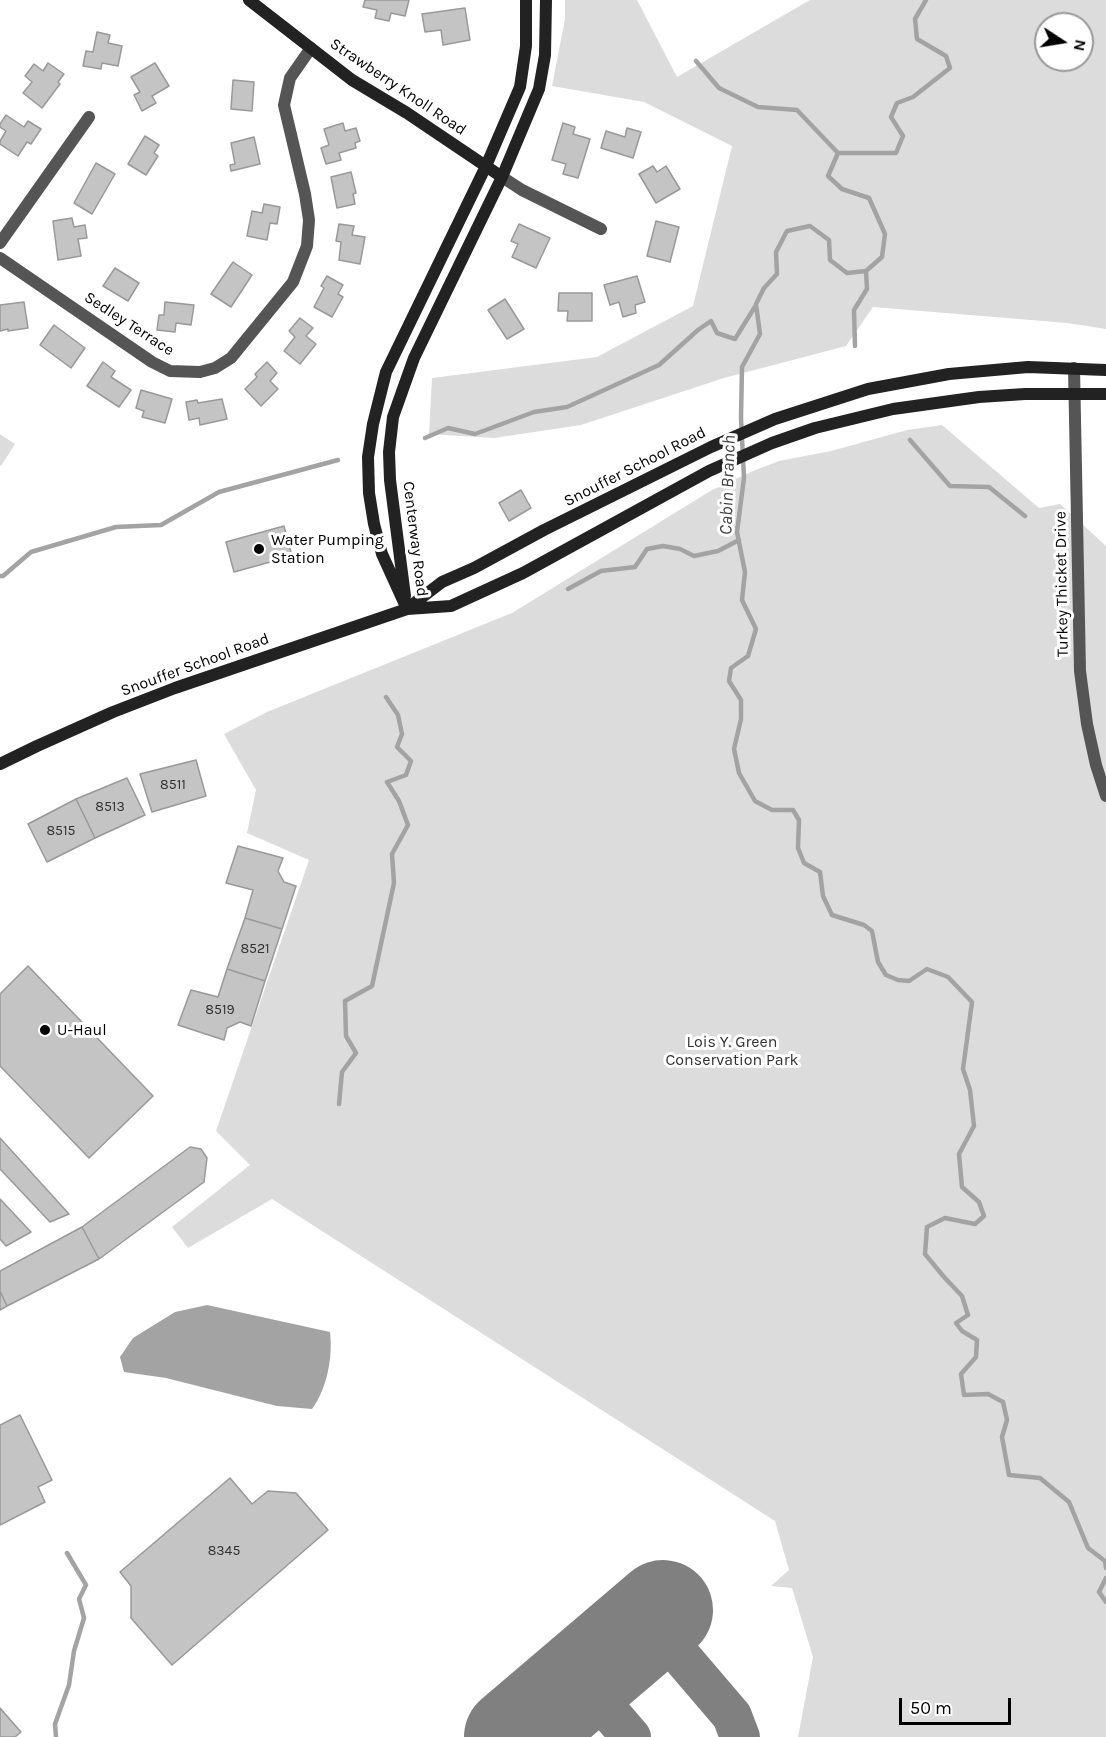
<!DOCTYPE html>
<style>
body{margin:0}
#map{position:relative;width:1106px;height:1737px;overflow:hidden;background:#fff;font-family:Karla,sans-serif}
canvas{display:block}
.north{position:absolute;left:1034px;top:12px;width:60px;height:60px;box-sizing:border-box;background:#fff;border:2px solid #999;border-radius:50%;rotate:102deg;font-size:16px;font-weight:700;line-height:24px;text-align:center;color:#000}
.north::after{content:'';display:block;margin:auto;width:21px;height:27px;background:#000;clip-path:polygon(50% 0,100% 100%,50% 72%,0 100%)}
.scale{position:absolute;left:899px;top:1698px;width:112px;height:27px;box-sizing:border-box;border:3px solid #000;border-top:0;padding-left:8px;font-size:18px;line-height:21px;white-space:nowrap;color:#000;-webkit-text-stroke:4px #fff;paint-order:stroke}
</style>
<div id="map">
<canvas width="1106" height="1737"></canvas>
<div class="north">N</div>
<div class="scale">50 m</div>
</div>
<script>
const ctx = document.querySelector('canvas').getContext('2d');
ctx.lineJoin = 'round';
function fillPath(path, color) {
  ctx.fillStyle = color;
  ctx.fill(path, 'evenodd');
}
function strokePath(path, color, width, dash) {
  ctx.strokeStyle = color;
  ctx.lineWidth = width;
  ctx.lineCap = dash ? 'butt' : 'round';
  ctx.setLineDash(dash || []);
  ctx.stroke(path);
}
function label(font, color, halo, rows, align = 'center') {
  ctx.font = font + ' Karla,sans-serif';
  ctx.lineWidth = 6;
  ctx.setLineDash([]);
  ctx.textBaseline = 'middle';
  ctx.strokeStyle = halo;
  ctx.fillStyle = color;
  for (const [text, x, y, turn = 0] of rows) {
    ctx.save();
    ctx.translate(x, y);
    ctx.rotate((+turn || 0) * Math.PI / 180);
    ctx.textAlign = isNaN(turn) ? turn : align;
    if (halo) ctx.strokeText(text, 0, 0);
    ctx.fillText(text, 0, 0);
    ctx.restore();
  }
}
const green = new Path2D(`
 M565,0h72l40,77 133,-77h296v329l-39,-6 -194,-16 -27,39 -122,32 -143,47 -87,13 -65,-4 3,-56 165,-21 96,-51 39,-160 -88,-44 -92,-16 13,-67zM1046,24h36v36h-36z
 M942,425l97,83 21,-4 46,42v1191h-308l15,-80 -21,-69 -21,-2 18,-16 -14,-49 -503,-322 -84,49 -16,-21 78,-62 -34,-34 93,-271 -62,-27 9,-43 -32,-56 43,-22 245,-99 200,-123 41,-19 26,-10 52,-10 76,-21z
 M0,434l15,10 -14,22 -1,-1z`);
const water = new Path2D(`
 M207,1305l123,27c3,25 -3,57 -18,77l-35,-3 -111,-28 -42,-6 -4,-15 13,-19 42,-26z`);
const stream = new Path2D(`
 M926,0l-11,19 2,20 29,17 4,12 -37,29 -16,6 -6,14 12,19 -7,17h-58l-10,23 14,13 27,9 16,36 -3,23 -16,14 -19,2 -17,-13 -1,-20 -19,-14 -23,5 -11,21 1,22 -13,14 -8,16 4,30 -18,33 -1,51 3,60 -7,54 8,40 -3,28 14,29 -8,27 -17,12 -2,13 12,19v19l-7,30 5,24 16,28 17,9h21l6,10 -1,28 6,15 16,9 3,24 9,19 32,10 8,6 6,31 8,13 12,5 11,1 18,-12 21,8 24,25 -9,67 7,21 4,36 -15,28 3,33 17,15 5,14 -9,8 -30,-6 -18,9 -2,27 19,23 18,19 6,19 -12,8 6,8 15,9 -1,17 -15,17 3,21 24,-1 15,8 4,18 -5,17 7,38 31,3 29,24 19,46 17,13 1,7
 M696,61l23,27 39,19 39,3 41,43
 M855,346l-1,-36 13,-21 -1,-18
 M425,438l23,-10 27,6 59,-22 33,-5 92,-42 39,-35 13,-9 6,12 18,6 21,-34
 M910,440l40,46 39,1 36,29
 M0,576h3l28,-24 85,-25 45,-2 58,-33 119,-32
 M568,589l33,-18 34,-4 12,-18 16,-3 17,3 14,7 24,-5 21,-11
 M339,1104l3,-32 14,-19 -10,-17 -1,-35 27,-15 22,-103 -2,-29 16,-29 -9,-24 -12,-19 19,-7 5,-14 -14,-14 5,-13 -4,-19 -12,-18
 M1106,1578l-7,14 7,10
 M56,1737l-1,-13 14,-39 5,-34 10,-33 -5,-19 7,-14 -19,-32`);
const taxiway = new Path2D(`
 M650,1620l82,96 8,21
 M581,1679l50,58`);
const runway = new Path2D(`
 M514,1737l149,-127`);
const building = new Path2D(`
 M365,0h44l-4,16 -14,-3 -2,8 -14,-3 2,-8 -14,-3z
 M465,8l5,32 -27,5 -2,-15 -16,2 -3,-18z
 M97,32l13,3 -2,8 14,3 -4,20 -16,-3 -1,6 -18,-3 3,-15 7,1z
 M48,63l16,11 -6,8 2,2 -18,24 -19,-15 9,-11 -7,-6 9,-12 9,7z
 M155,63l14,23 -17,10 4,7 -14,8 -8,-16 6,-3 -9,-15z
 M233,80l21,2 -2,29 -21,-2z
 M6,115l18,12 4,-6 13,8 -10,15 -4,-2 -9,14 -18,-12v-3l6,-10 -6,-4v-3z
 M343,123l2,8 11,-3 4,13 -5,2 1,5 -17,5 2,7 -15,4 -5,-16 8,-3 -5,-16z
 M563,123l12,4 -2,7 17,5 -12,39 -15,-4 3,-10 -14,-4z
 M627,128l14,4 -8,26 -32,-10 5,-17 19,6z
 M145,136l14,9 -5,8 4,3 -12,19 -18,-11z
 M254,137l6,27 -29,7 -1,-6 5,-1 -4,-21z
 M96,163l19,11 -23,40 -18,-11z
 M653,166l4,6 9,-6 14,23 -24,14 -17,-29z
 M351,172l5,21 -3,1 2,10 -18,4 -6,-31z
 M264,204l16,3 -3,17 -7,-1 -3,17 -20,-4 5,-25 10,2z
 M72,218l2,9 11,-2 2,13 -9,1 3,17 -23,4 -5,-39z
 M656,221l23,6 -9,35 -23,-6z
 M339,224l15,2 -2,9 13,2 -5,27 -21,-4 2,-18 -5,-1z
 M519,224l31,14 -14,30 -24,-11 6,-13 -7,-3z
 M233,262l19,13 -21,32 -20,-13z
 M115,268l24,15 -11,18 -25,-15z
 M327,276l16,9 -5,9 5,3 -11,20 -18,-10 10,-19 -3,-2z
 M637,276l8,26 -10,3 1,8 -13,4 -4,-15 -9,3 -6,-20z
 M559,293h33v28h-25l1,-10h-10z
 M505,299l19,30 -17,10 -19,-29z
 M24,302l4,26 -20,3v-2l-8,2v-26z
 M165,302l29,3 -3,20 -15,-2 -1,9 -18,-2 2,-15h5z
 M300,318l13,10 -7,8 10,8 -16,20 -16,-13 11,-14 -6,-6z
 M54,325l31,23 -14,20 -31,-23z
 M103,362l12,9 -4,6 20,13 -12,17 -32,-21z
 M267,362l10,11 -7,8 8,8 -17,17 -16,-17 12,-12 -2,-3z
 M141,390l31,9 -7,24 -23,-6 2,-6 -8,-3z
 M222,399l5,20 -27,6 -1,-7 -10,2 -3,-18 11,-2 1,3z
 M521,490l10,18 -22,13 -10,-18z
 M284,526l8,30 -58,16 -8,-30z
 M196,760l10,36 -54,16 -12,-38z
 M127,778l18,37 -50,23 -19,-39z
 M76,799l19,39 -48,24 -19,-38z
 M238,846l45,12 -5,13 6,11 12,4 -14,43 -37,-11 8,-28 -27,-7z
 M245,918l37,11 -17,52 -38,-12z
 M28,966l125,130 -64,62 -89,-92v-72z
 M227,969l38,12 -14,45 -11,-4 -13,6 -3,12 -46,-15 13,-35 27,7z
 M0,1138l69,76 -19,8 -50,-53z
 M190,1147l11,2 6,9 -3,24 -105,77 -17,-32z
 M0,1199l31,33 -25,14 -6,-7z
 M82,1227l17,32 -92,47 -7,-15v-20z
 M0,1291l7,15 -7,4z
 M20,1415l32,65 -14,7 7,15 -45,23v-100z
 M230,1478l22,26 16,-13 28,2 32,37 -156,135 -41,-47v-32l-11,-14z
 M0,1708l21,24 -6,5h-15z`);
const street = new Path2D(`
 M502,177l20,13 79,39
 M0,243l89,-126
 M0,258l152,104 18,9 30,1 15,-4 16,-10 62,-76 14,-36 2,-26 -4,-26 -21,-89 6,-27 21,-30
 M1074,368l6,303 7,53 9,41 10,31`);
const secondary = new Path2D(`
 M249,0l103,80 55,33 95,64
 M405,596l-15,-116 -1,-28 4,-35 21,-59 88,-181 37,-88 6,-34 1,-55
 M408,608l34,-26 32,-14 70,-38 167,-83 64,-28 93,-30 81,-15 79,-7 78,3
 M407,609l-25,-55 -8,-30 -5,-31 -1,-36 5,-33 13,-52 100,-206 34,-79 6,-41v-46
 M0,764l37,-18 76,-34 62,-24 232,-79 44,-3 72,-33 186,-102 63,-28 43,-15 78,-19 86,-12 46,-3h81`);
const markers = [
 [259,549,6,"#000"],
 [45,1030,6,"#000"]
];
const numberNames = [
 ["8511",173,785],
 ["8513",110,807],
 ["8515",61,831],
 ["8521",255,949],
 ["8519",220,1010],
 ["8345",224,1551]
];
const streetNames = [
 ["Strawberry Knoll Road",398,87,34],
 ["Sedley Terrace",129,324,33],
 ["Snouffer School Road",635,467,-27],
 ["Centerway Road",415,539,83],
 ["Turkey Thicket Drive",1062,584,-91],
 ["Snouffer School Road",195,665,-20]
];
const poiNames = [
 ["Water Pumping",271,540],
 ["Station",271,558],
 ["U-Haul",57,1030]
];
const parkNames = [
 ["Lois Y. Green",732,1042],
 ["Conservation Park",732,1060]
];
const waterNames = [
 ["Cabin Branch",728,485,-88]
];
fillPath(green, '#dcdcdc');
fillPath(water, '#a3a3a3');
strokePath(stream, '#a3a3a3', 4.5);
strokePath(taxiway, '#808080', 40);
strokePath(runway, '#808080', 100);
fillPath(building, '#c4c4c4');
strokePath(building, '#999', 1.5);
strokePath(street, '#555', 12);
strokePath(secondary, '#222', 12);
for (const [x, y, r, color] of markers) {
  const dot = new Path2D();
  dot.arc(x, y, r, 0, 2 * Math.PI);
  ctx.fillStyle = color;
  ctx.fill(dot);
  strokePath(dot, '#fff', 2);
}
label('14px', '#313131', null, numberNames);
label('16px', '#000', '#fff', streetNames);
label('16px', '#000', '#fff', poiNames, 'left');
label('16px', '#333', '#fff', parkNames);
label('italic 18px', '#444', '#fff', waterNames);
</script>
